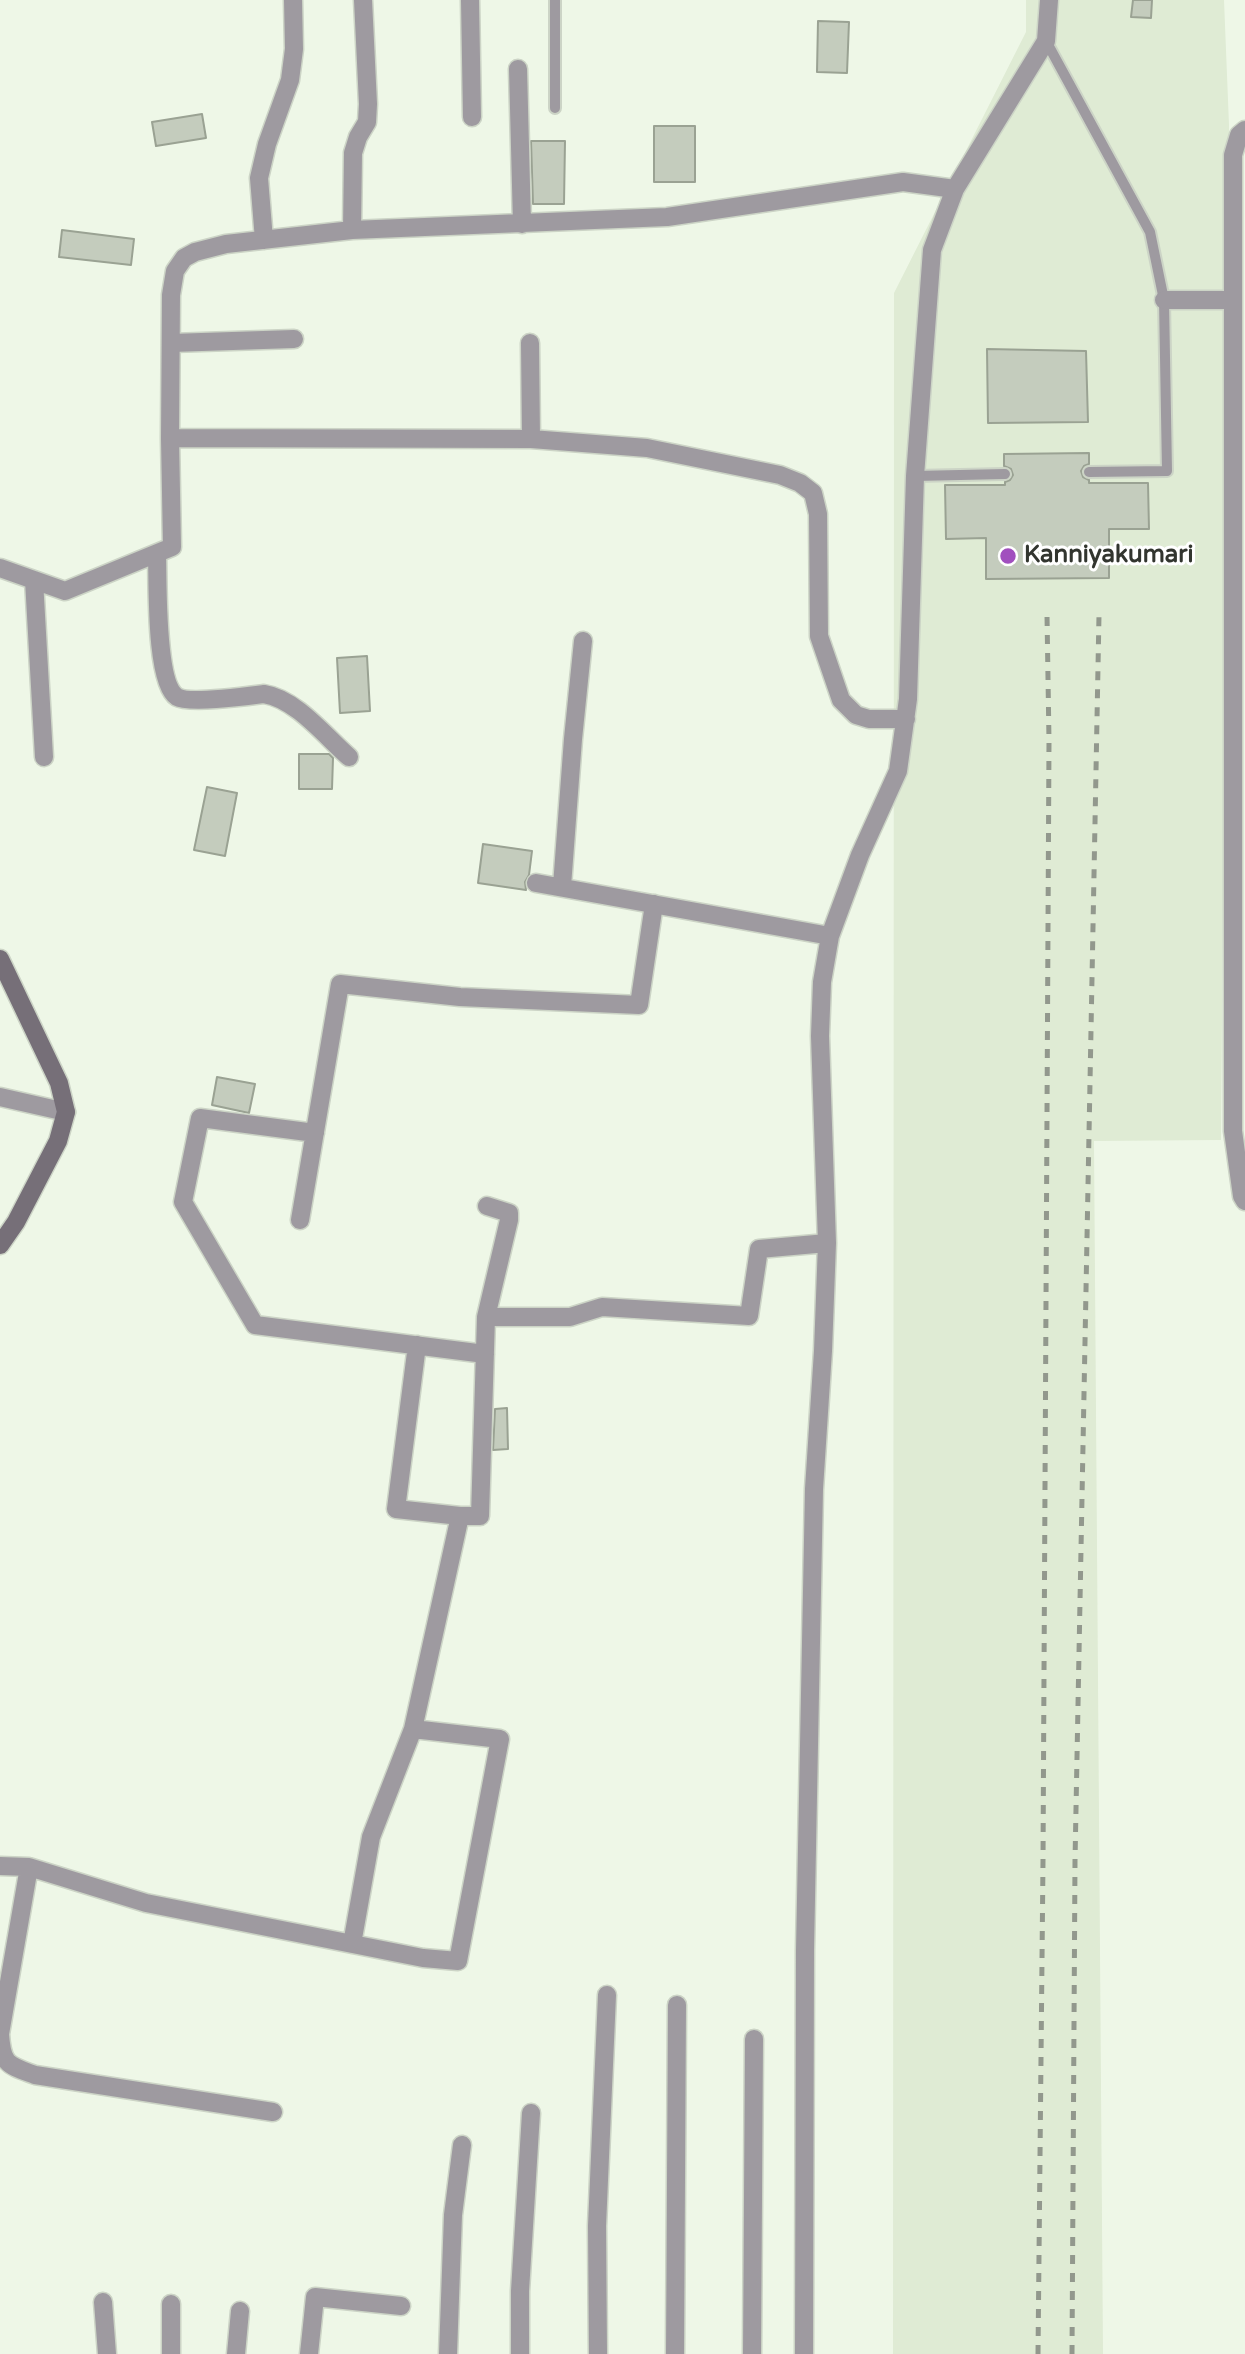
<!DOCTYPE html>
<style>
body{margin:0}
canvas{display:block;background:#eef7e7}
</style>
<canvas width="1245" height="2354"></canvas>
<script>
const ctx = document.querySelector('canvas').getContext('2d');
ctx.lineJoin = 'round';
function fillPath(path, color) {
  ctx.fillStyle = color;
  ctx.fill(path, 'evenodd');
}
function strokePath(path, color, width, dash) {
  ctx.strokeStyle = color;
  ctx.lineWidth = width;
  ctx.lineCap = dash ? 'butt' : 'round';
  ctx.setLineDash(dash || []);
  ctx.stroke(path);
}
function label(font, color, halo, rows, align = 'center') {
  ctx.font = font + ' "Varela Round",sans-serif';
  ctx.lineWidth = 6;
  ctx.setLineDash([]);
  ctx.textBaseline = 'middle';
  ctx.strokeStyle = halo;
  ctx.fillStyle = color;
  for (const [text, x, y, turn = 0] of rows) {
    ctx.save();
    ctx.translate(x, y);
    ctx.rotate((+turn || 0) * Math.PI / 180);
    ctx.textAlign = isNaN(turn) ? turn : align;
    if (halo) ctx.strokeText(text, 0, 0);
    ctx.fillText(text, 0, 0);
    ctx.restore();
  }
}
const built = new Path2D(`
 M1026,0h198l5,125 -8,1015 -127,1 9,1213h-210l1,-2061 132,-261z`);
const building = new Path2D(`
 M1133,0h19l-1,18 -20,-1z
 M818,21l31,1 -2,51 -30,-1z
 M202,114l4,24 -50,8 -4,-24z
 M654,126h41v56h-41z
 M531,141h34l-1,63h-31z
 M62,230l72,9 -3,26 -72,-8z
 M987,349l99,2 2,71 -100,1z
 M1089,453v11l-5,2 -3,5 2,6 6,3v3h59l1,46h-40v49l-123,1v-41l-40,1 -1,-54h60v-3l5,-2 3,-5 -2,-6 -7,-3v-12z
 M367,656l3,55 -30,2 -3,-55z
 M299,754h30l4,4 -1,31h-33z
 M207,787l30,6 -12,63 -31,-6z
 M483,844l49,7 -3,24 -4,7 1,8 -48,-7z
 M217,1077l38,7 -6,29 -37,-8z
 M507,1408l1,41 -15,1 2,-41z`);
const lane = new Path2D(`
 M555,0v108
 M1046,41l104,191 14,68 3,171 -78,1
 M915,476l90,-2`);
const street = new Path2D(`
 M470,0l2,117
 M518,69l4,155
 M1245,130l-6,5 -6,20v976l9,65 3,5
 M352,230l1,-77 5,-16 9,-15 1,-18 -5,-104
 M264,240l-5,-62 8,-34 23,-64 4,-31 -1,-49
 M1164,300h69
 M171,343l123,-4
 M170,438l361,1 -1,-96
 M531,439l116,9 133,27 20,8 13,10 5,21 1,122 22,64 15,15 13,4h37
 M157,554c1,28 -2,129 20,143 12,7 71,-1 87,-3 32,5 61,42 85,63
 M0,568l65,23 107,-44 -2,-109 1,-143 4,-24 9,-13 11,-6 31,-8 126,-14 315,-13 236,-35 52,7
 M34,580l10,177
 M536,883l294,53
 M562,886l11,-147 10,-98
 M0,1097l66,15
 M315,1133l-115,-15 -17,84 72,123 230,29
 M300,1220l40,-236 120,13 179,8 15,-101
 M486,1317l23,-97v-7l-22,-7
 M417,1345l-21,164 64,7
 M0,1866l29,1 117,36 277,55 35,3 42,-222 -87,-10 47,-213h20l6,-199h84l32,-10 147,9 10,-67 68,-6
 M29,1867l-29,167c2,31 8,31 35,41l238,37
 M352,1944l19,-107 42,-108
 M103,2302l4,52
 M171,2354v-50
 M236,2354l4,-43
 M309,2354l6,-57 86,9
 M448,2354l5,-139 9,-70
 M520,2354v-63l11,-178
 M598,2354l-1,-128 10,-231
 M675,2354l2,-349
 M752,2354l2,-315
 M804,2354l1,-404 9,-461 9,-138 4,-108 -7,-207 2,-54 8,-46 30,-81 38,-84 10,-72 7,-223 17,-226 23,-61 91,-148 3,-41`);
const secondary = new Path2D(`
 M0,959l59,124 7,29 -8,29 -42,81 -16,23`);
const rail = new Path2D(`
 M1038,2354l5,-493 6,-1120 -2,-126
 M1072,2354l3,-493 24,-1246`);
const markers = [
 [1008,556,9,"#a14fbe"]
];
const poiNames = [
 ["Kanniyakumari",1024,556]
];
fillPath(built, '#dfebd4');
fillPath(building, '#c4ccbd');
strokePath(building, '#9aa293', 2);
strokePath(lane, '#ccd4c6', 14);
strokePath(street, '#ccd4c6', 21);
strokePath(secondary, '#ccd4c6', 21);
strokePath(lane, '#9e9aa0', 10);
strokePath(street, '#9e9aa0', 18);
strokePath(secondary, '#766f78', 18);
strokePath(rail, '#92988d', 5, [9, 9]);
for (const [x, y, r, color] of markers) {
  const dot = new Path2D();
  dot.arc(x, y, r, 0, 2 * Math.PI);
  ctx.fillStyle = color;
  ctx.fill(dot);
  strokePath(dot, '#fff', 2.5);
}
label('bold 24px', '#32352f', '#fff', poiNames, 'left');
</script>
